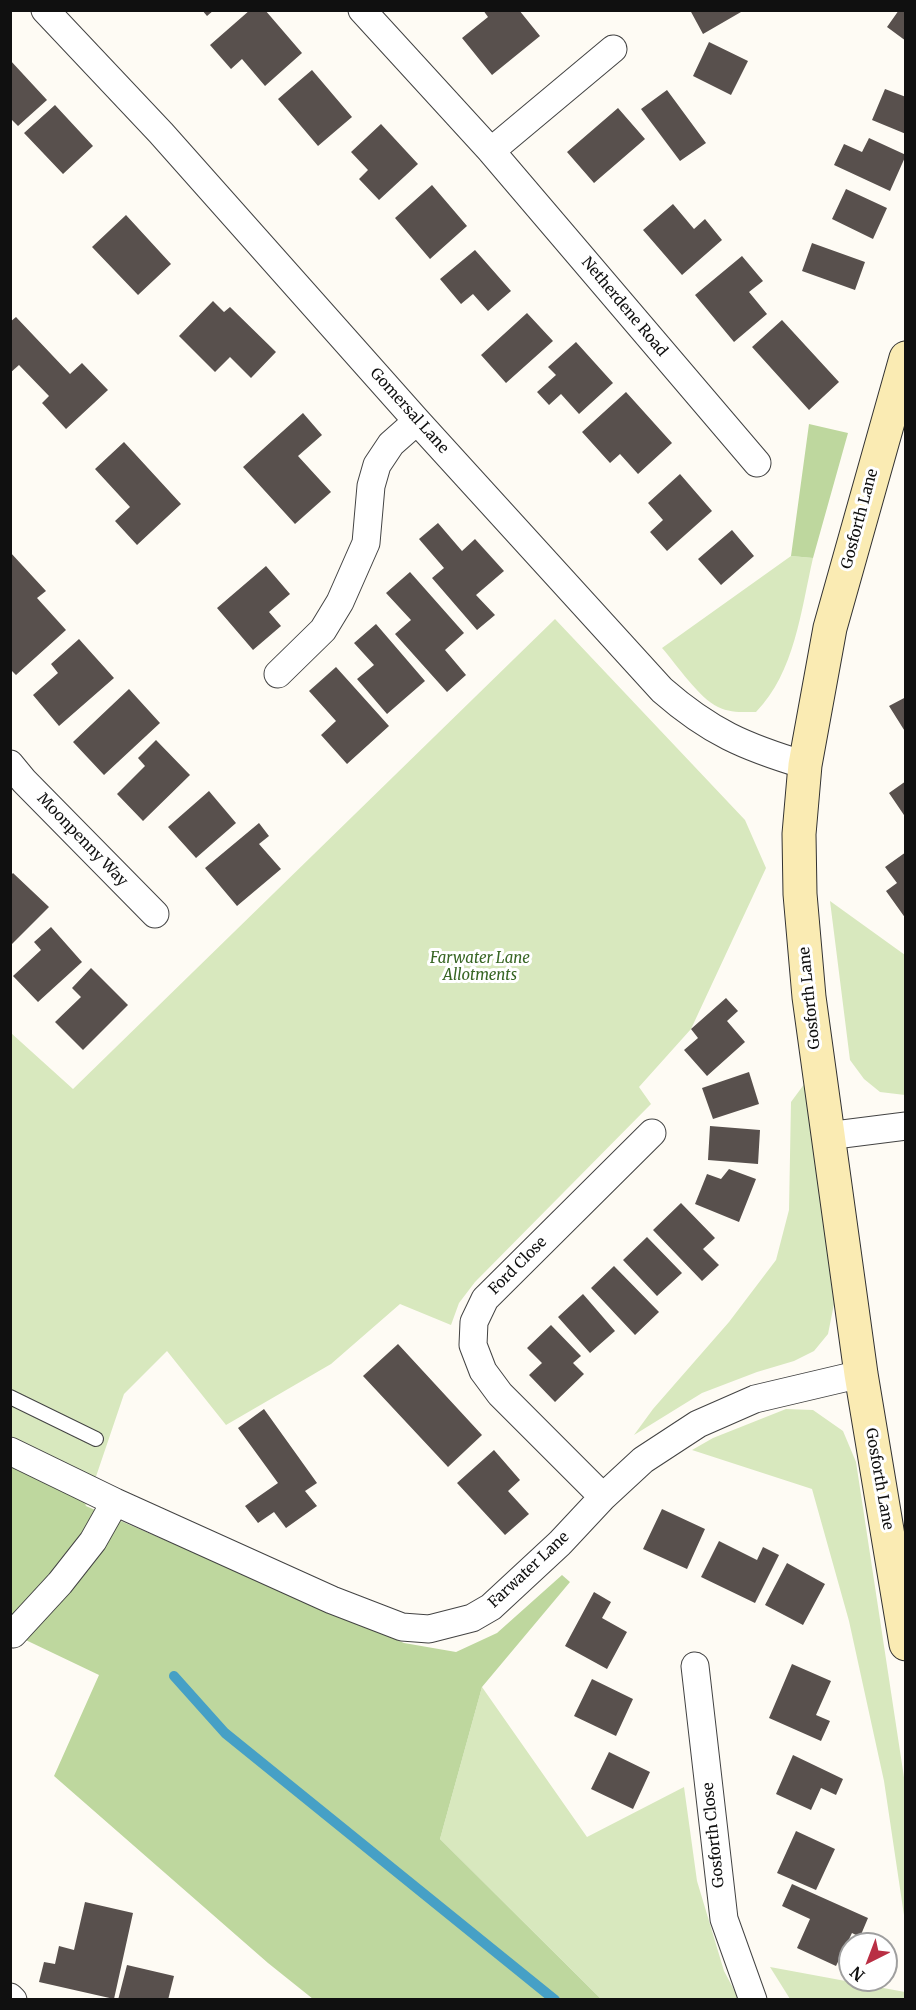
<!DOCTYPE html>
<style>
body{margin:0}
#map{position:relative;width:916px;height:2010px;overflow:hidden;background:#fefbf4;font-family:Merriweather,serif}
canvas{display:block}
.frame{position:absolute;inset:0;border:12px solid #101010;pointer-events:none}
.north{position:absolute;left:838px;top:1932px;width:60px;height:60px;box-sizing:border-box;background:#fff;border:2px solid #9f9f9f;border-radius:50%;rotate:222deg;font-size:16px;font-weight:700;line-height:24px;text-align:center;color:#101010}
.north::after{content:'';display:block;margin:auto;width:21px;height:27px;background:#b92f44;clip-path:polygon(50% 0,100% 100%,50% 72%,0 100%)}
</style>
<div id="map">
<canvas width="916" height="2010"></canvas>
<div class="frame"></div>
<div class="north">N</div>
</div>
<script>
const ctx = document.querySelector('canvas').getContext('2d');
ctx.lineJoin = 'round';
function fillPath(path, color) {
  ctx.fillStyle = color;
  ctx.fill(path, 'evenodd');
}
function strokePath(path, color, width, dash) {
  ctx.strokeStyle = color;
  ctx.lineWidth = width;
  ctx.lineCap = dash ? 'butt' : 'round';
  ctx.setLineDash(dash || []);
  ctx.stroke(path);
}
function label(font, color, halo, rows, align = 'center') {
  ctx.font = font + ' Merriweather,serif';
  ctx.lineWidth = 6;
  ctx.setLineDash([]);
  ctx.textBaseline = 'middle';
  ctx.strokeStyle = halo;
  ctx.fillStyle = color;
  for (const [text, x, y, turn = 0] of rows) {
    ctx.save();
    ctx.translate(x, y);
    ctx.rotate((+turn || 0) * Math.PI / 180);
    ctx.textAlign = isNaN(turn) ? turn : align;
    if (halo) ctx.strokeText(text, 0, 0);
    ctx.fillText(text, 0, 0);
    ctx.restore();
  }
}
const green = new Path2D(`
 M791,556l22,2c-12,52 -18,114 -57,154 -13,0 -26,1 -38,-5 -19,-9 -41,-42 -56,-59z
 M555,619l190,201 21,48 -75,161 -52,58 12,17 -176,178 -16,21 -8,22 -51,-21 -69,60 -105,61 -59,-74 -43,43 -38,112 -12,-24 -63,-28v-421l62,56z
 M830,901l75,54v140l-25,-3 -16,-13 -14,-19z
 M805,1083l29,221 -6,30 -14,17 -20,10 -37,11 -55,21 -68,42 19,-26 76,-87 47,-62 13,-50 2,-108z
 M786,1409l27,1 30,21 13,31 49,322v138l-21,-141 -35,-160 -37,-132 -120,-39 21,-12z
 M482,1687l105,150 97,-50 13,94 27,90 15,28h-138l-161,-160z
 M770,1967l135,25v7h-115z`);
const forest = new Path2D(`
 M809,424l39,9 -35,125 -22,-2z
 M11,1454l63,28 12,24 318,137 52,9 41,-19 65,-58 8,7 -88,105 -42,152 161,160h-288l-45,-36 -214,-187 45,-101 -88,-42z`);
const stream = new Path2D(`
 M174,1676l51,57 330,267`);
const building = new Path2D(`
 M202,10h12l-7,6z
 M250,10h15l37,43 -37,33 -23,-27 -11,10 -21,-24z
 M483,10h36l21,26 -48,39 -30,-37 26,-21z
 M690,10h50l1,2 -38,22z
 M899,10h7v31l-19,-14z
 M709,42l39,19 -17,34 -38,-19z
 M10,60l37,40 -29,26 -8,-8z
 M312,70l40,47 -34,29 -40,-47z
 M885,89l21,8v37l-34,-14z
 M667,90l39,53 -26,18 -39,-52z
 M55,105l38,41 -30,28 -39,-41z
 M618,108l27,31 -51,44 -27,-31z
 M381,124l37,40 -39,36 -20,-21 9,-9 -17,-18z
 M869,138l37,17 -16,36 -56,-26 10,-21 18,8z
 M432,185l35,41 -37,33 -35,-41z
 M846,189l41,19 -14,31 -41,-20z
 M673,204l21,25 11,-10 17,21 -40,35 -39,-45z
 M126,215l45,49 -33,31 -46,-48z
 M812,243l53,19 -10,28 -53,-19z
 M475,250l36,41 -23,20 -15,-17 -12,10 -21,-25z
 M742,256l21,25 -14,11 18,22 -33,28 -39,-47z
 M213,301l11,11 6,-5 46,45 -25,26 -21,-21 -15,15 -36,-36z
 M527,313l26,28 -47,42 -25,-28z
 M16,317l54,57 12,-11 26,27 -42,39 -24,-26 7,-7 -30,-31 -9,8v-51z
 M782,320l57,62 -30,28 -57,-63z
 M576,342l37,41 -34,31 -18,-20 -12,11 -12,-13 19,-17 -8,-8z
 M626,392l46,51 -34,31 -18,-20 -10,9 -28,-31z
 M303,413l19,22 -24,21 33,36 -36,32 -52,-57z
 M124,442l57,62 -44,41 -22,-24 15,-14 -35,-38z
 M680,474l32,37 -45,40 -17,-19 13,-12 -15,-17z
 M438,523l24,28 13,-12 29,32 -28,24 19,20 -18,15 -45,-52 12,-10 -25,-29z
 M732,530l22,26 -33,29 -23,-26z
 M10,552l36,39 -9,7 29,32 -50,45 -6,-6z
 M266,566l24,28 -21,18 12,14 -28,24 -36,-42z
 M410,572l54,61 -19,17 21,25 -19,17 -52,-58 16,-14 -25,-27z
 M376,624l49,57 -38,33 -30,-35 17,-14 -20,-22z
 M79,639l35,39 -55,48 -26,-31 25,-22 -7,-9z
 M336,667l53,59 -42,38 -26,-29 15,-14 -27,-30z
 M129,689l31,34 -56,52 -31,-33z
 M906,697v36l-17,-27z
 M156,740l34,35 -47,46 -26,-27 28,-28 -7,-8z
 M906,781v37l-17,-25z
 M209,791l27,32 -40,35 -28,-31z
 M259,823l10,13 -10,8 22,25 -44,37 -32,-38z
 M906,852v67l-20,-28 11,-8 -12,-16z
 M13,873l36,34 -39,39v-70z
 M51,927l31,35 -44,40 -25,-26 28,-26 -7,-8z
 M91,968l37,37 -45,45 -28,-28 26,-25 -9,-9z
 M726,998l12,13 -11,10 18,21 -38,34 -23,-26 14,-12 -7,-9z
 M749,1072l10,32 -46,15 -11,-31z
 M710,1126l50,4 -2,34 -50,-4z
 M729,1169l27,10 -17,43 -44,-18 12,-30 14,5z
 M681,1203l34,35 -12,11 16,16 -17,16 -49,-51z
 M647,1237l35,36 -25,23 -34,-36z
 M614,1266l45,46 -24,23 -44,-47z
 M583,1294l32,37 -25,22 -32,-36z
 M551,1325l30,31 -8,7 11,11 -29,28 -26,-27 13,-12 -15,-15z
 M398,1344l84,91 -34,32 -85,-91z
 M264,1409l53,74 -12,8 12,15 -31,22 -12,-16 -16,11 -13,-17 33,-23 -40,-55z
 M494,1450l26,30 -12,11 21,23 -24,21 -48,-52z
 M662,1509l43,20 -18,40 -44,-20z
 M719,1541l38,19 6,-13 16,8 -24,48 -54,-26z
 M787,1563l38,21 -22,41 -38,-20z
 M594,1592l17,10 -9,16 25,14 -20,37 -42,-23z
 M792,1664l39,17 -15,34 14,6 -9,20 -52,-23z
 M592,1679l41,20 -17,37 -42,-20z
 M609,1752l41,20 -17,37 -42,-20z
 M793,1755l50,24 -7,16 -15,-7 -10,22 -35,-16z
 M796,1831l39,18 -19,41 -39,-17z
 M792,1884l76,34 -8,19 -8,-4 -16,33 -39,-18 13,-29 -28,-13z
 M85,1902l48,11 -19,86 -75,-17 5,-20 11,2 4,-18 15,4z
 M127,1965l47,11 -6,24h-50z`);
const lane = new Path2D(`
 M10,1397l86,42`);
const street = new Path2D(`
 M45,10l116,123 256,288 245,269c48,42 83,57 143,75
 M362,10l129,141 266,312
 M491,151l122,-102
 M278,674l45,-44 17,-28 26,-59 5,-57 6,-21 14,-21 26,-23
 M10,764l14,17 131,133
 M827,1136l79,-10
 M10,1451l105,51 217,98 70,27 27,2 43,-11 19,-11 69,-64 43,-46 40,-37 55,-36 57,-25 106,-25
 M603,1497l-103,-103 -17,-23 -10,-26 1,-23 11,-23 167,-166
 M13,1634l47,-51 33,-42 22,-39
 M695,1666l29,253 29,81
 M10,1997l3,3`);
const secondary = new Path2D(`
 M906,358l-76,270 -25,137 -6,69 1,60 9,103 52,377 45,270`);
const streetNames = [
 ["Netherdene Road",624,307,50],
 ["Gomersal Lane",409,411,48],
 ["Gosforth Lane",860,519,-75],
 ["Moonpenny Way",82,840,46],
 ["Gosforth Lane",810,998,-96],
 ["Ford Close",518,1266,-45],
 ["Gosforth Lane",879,1479,80],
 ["Farwater Lane",529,1570,-43],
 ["Gosforth Close",714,1835,-96]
];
const parkNames = [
 ["Farwater Lane",480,959],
 ["Allotments",480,976]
];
fillPath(green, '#d8e8be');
fillPath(forest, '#bed79e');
strokePath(stream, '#46a0c6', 10);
fillPath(building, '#58504d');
strokePath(lane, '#434343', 16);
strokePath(street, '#434343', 29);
strokePath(secondary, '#323232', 35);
strokePath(lane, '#fff', 14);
strokePath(street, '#fff', 27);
strokePath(secondary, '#faebb3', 33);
label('15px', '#101010', '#fff', streetNames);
label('italic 15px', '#376523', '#fff', parkNames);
</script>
